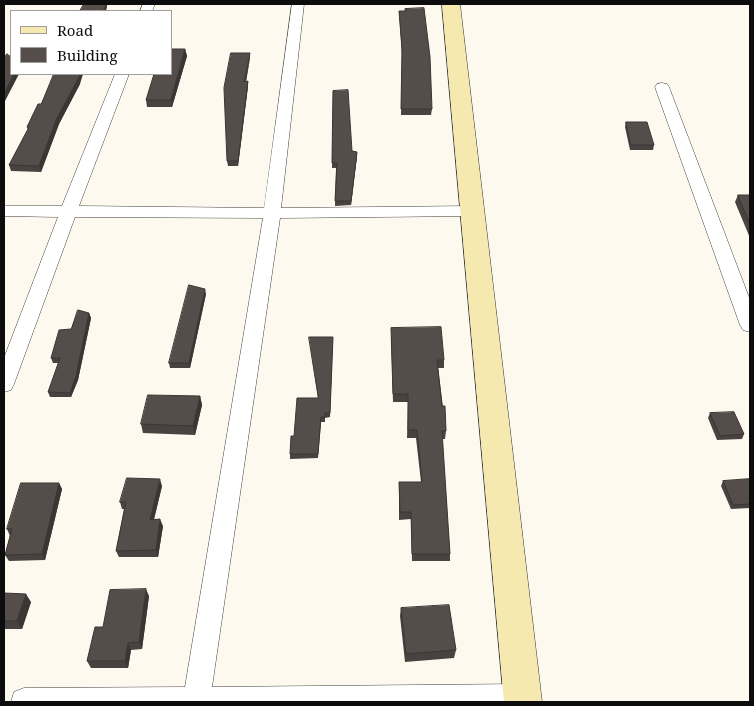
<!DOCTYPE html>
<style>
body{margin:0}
#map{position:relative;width:754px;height:706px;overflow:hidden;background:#fdf9ee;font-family:"Noto Serif",serif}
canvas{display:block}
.frame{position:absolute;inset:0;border:5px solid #0d0d0d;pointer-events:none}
.legend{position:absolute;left:10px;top:10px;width:162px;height:65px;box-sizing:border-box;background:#fff;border:1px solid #9e9e9e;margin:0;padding:6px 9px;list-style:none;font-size:15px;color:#0d0d0d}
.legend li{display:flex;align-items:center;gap:10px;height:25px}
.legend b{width:25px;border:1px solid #9e9e9e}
</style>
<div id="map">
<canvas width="754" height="706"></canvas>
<div class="frame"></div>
<ul class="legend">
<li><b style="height:6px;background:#f6e9b0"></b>Road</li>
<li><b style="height:14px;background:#544d4a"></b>Building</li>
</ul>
</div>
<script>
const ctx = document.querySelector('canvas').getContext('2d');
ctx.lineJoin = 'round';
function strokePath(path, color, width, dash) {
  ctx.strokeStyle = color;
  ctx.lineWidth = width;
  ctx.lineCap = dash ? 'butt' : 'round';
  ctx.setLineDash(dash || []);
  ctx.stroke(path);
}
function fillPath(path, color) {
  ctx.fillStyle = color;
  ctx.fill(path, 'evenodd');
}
const minor = new Path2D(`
 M143,4h12l-3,7h-12z
 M292,4h12l-23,204 191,-2 6,1 3,4 -3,4 -6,1 -192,2 -68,469 310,-3 10,4 4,9 -3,5h-522l3,-10 10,-4 161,-1 78,-469 -188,-1 -61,167 -3,6 -7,2v-34l54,-141 -54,-1v-10h58l53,-132h14l-50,132 185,2z
 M662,83l5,1 2,3 81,213v32l-7,-2 -3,-5 -85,-238 2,-3z`);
const secondary = new Path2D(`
 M442,4h18l82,698h-38z`);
const wall = new Path2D(`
 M399,11l33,98 -1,6h-30l1,-60z
 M185,49l2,7 -15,51h-25l-1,-7z
 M250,58l-4,24 2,-1v5l-10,80h-10l-1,-5z
 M80,84l-21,40 -18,48 -30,-1 -2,-6 19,-35 -1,-3 14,-23z
 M333,91l19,60 5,1v4l-6,49 -16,1 1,-38h-4z
 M626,122l28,23 -1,5h-23l-5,-23z
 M738,195h12v43l-15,-36z
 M206,294l-16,74h-20l-1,-5z
 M89,313l2,5 -13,62 -7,17h-21l-2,-5 11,-29h-6l-2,-5 20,-29z
 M391,336l53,24v8h-6l8,63 -1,8h-3l8,115v7h-38l-1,-42 -12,1v-38h22l-5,-44h-9l1,-36h-15z
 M333,337l-3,80 -5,1v4h-4l-3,36 -28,1v-5l4,-18 24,-38z
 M200,396l2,9 -7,30 -52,-2 -2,-9z
 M710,413l34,21 -2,5 -25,1 -9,-22z
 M750,479v29l-19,1 -10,-23 2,-5z
 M59,483l3,6 -17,71 -36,1 -4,-6 5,-19 -3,-7z
 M162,486l-8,34 9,6 -5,31h-39l-3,-6 8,-42h-2l-2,-7z
 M4,593l27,9 -9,27h-18z
 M149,596l-7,53 -11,1 -3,18h-37l-4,-7 16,-34z
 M401,608l55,42 -2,8 -49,4 -5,-46z`);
const shadedWall = new Path2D(`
 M106,4h1v3l-1,4h-3z
 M185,49l2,7 -15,51 -1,-7z
 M250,53v5l-5,28 -1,-4z
 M14,74h5l-15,29v-10z
 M80,74h3l-3,10 -21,40 -18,48 -2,-6 18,-48z
 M248,81v5l-10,80v-5z
 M357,152v4l-6,49v-4z
 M205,289l1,5 -16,74 -1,-5z
 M89,313l2,5 -13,62 -7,17 -1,-4z
 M200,396l2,9 -7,30 -2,-9z
 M160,479l2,7 -10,40 -2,-6z
 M59,483l3,6 -17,71 -3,-6z
 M160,519l3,7 -5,31 -2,-7z
 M146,589l3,7 -7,53 -3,-7z
 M26,594l5,8 -9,27 -5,-8z
 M128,643l3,7 -3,18 -3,-7z`);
const building = new Path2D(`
 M84,4h22l-3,7h-23z
 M424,8l6,49 2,52h-31l1,-60 -3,-38h6v-2z
 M171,49h14l-14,51h-25l8,-26h17z
 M231,53h19l-6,29 4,-1 -10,80h-11l-3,-73z
 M7,54l4,3v17h3l-10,19v-34z
 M54,74h26l-2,5 -21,39 -18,48 -30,-1 20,-38h-2l11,-23h3z
 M348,90l4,61 5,1 -6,49h-16l2,-38h-5l1,-72z
 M626,122h21l7,23h-23z
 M738,195h12v29z
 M189,285l16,4 -16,74h-20z
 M78,310l11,3 -13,63 -6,17 -22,-1 12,-34h-9l8,-28 12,-1z
 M441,327l3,33h-7l5,46h3l1,25h-4l8,123h-38l-1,-42h-11l-1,-30h23l-5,-52h-9v-36h-15l-2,-66z
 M309,337h24l-3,76h-5v4h-4l-3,37h-28l1,-18h3l3,-38h21z
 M148,395l52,1 -7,30 -52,-2z
 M734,412l10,22 -24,2 -10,-23z
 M127,478l33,1 -10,41 10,-1 -4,31 -40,1 10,-49h-6z
 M750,479v25l-17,1 -10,-24z
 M21,483h38l-17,71 -37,1 7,-26h-5z
 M146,589l-7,53 -11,1 -3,18h-38l8,-34h8l7,-37z
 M4,593l22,1 -9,27h-13z
 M449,605l7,45 -50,4 -5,-46z`);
strokePath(minor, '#404040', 1);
strokePath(secondary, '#2f2f2f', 1);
fillPath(minor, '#fff');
fillPath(secondary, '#f6e9b0');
fillPath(wall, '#484240');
fillPath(shadedWall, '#3b3634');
fillPath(building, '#544d4a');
strokePath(building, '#3b3634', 1);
</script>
